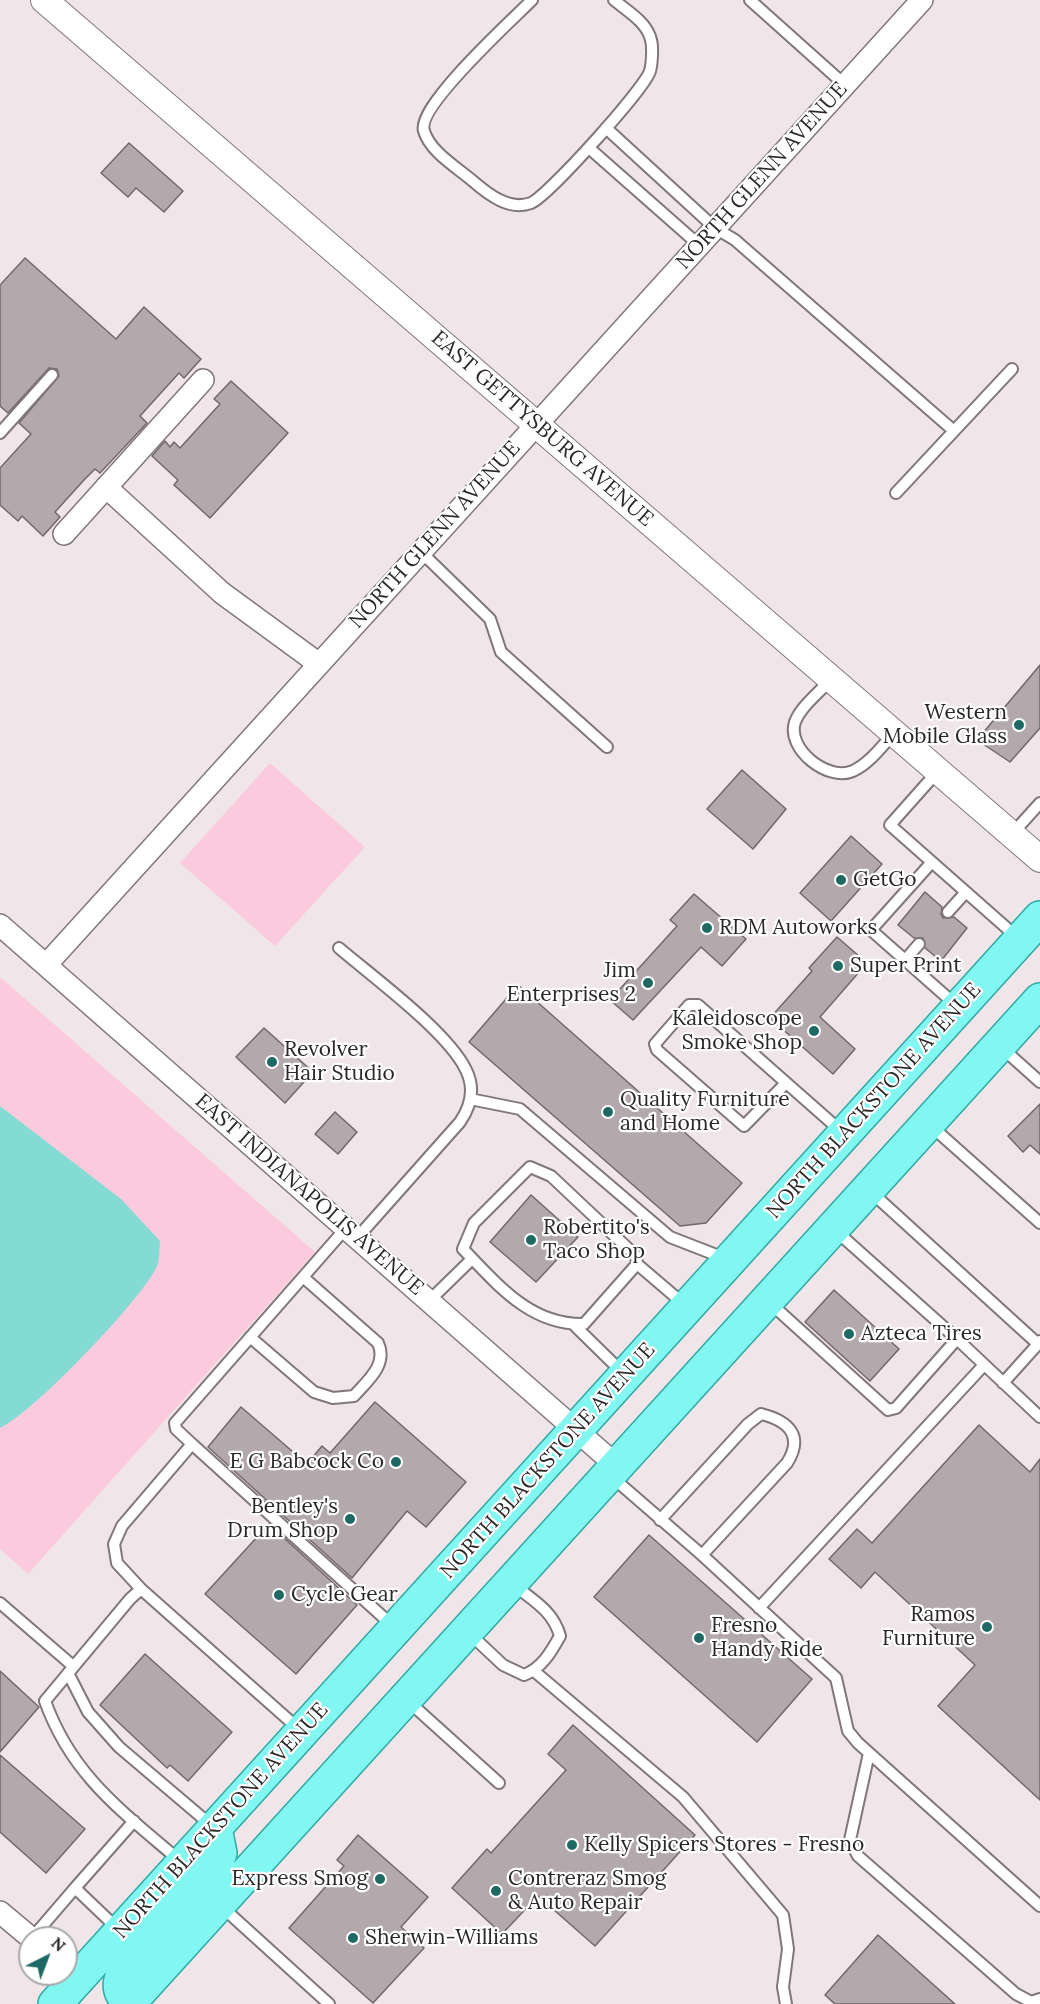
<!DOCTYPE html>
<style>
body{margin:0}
#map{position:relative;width:1040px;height:2004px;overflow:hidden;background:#f0e5e9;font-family:Lora,serif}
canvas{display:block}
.north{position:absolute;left:18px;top:1926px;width:60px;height:60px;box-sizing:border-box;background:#fff;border:2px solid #aaa9a9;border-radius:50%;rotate:42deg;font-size:16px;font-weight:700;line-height:24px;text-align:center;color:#2b2728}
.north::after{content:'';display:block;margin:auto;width:21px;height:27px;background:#1e6964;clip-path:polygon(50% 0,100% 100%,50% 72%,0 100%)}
</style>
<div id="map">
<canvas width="1040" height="2004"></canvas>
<div class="north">N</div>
</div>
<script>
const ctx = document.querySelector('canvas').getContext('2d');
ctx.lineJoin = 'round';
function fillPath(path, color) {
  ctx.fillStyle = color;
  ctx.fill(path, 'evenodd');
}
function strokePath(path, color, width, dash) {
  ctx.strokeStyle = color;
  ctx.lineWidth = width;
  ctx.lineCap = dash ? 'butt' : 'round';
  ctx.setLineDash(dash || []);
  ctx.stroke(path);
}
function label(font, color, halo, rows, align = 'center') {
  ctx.font = font + ' Lora,serif';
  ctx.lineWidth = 4.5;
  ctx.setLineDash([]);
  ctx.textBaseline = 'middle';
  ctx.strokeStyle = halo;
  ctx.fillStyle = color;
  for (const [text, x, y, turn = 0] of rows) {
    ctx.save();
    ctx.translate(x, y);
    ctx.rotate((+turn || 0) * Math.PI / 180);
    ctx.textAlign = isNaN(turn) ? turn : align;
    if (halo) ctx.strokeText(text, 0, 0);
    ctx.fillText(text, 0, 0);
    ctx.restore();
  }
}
const green = new Path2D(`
 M270,763l95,84 -90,99 -95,-83z
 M0,977l315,275 -287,322 -28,-25z`);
const water = new Path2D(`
 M0,1106l121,93 39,42c-1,8 0,20 -4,27 -16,33 -123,145 -156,160z`);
const building = new Path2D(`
 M129,143l54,48 -19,21 -28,-24 -8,9 -27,-24z
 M25,258l91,81 28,-32 57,52 -17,19 -5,-5 -39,43 7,7 -47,50 -5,-4 -11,11 -29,32 5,5 -17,19 -21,-20 -4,5 -18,-16v-37l31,-34 -12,-11 40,-47 -2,-7 -8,-1 -41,45 -8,-7v-121z
 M231,381l57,52 -78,85 -36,-33 4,-5 -26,-24 13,-15 5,6 4,-5 6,6 40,-44 -6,-5z
 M1040,665v63l-30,34 -33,-22z
 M742,770l44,39 -33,40 -46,-40z
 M851,836l31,28 -51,57 -31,-28z
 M925,892l17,15 -1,7 2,4 11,-1 13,11 -26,33 -16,-13 -2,-10h-9l-16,-13z
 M694,894l52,45 -24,27 -21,-19 -68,73 -23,-20 67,-74 -7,-6z
 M837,937l30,26 -47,54 35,32 -22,25 -63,-56 42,-47 -3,-3z
 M518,985l224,198 -36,40 -26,3 -211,-184z
 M264,1028l49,44 -28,31 -49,-46z
 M1040,1104v50l-10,-9 -7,7 -15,-16z
 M335,1112l22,20 -19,22 -23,-20z
 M531,1195l47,42 -42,45 -46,-40z
 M834,1290l65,59 -29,32 -65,-59z
 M375,1402l91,80 -40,45 -19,-16 -55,67 -144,-131 33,-40 66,57 15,-18 8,7z
 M979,1425l51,47 10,-13v341l-102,-94 37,-41 -100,-93 -14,16 -32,-29 28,-30 15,14z
 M269,1524l88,81 -61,69 -91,-80z
 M649,1535l163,144 -55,63 -163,-145z
 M145,1654l87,78 -44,49 -18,-16 -3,3 -67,-63z
 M0,1671l39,36 -39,45z
 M573,1725l122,110 -100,111 -57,-50 -36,38 -50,-46 35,-39 4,4 75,-83 -18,-16z
 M0,1755l85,74 -39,44 -46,-41z
 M358,1835l70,62 -27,30 23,21 -51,55 -84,-75 55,-62 -7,-6z
 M878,1935l77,69h-120l-10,-9z`);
const service = new Path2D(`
 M532,0c-20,20 -116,107 -108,131 6,21 34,37 50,51 15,13 36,29 57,21 17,-7 114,-115 119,-132 2,-7 3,-24 1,-31 -4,-18 -24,-29 -37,-40
 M750,0l95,85
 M606,128l109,100 20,12 219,191
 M589,148l110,97
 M0,433l52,-58
 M896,493l116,-124
 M421,552l69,67 11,33 106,95
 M831,679c-11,13 -30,27 -36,43 -9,27 33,60 58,49 17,-8 29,-25 41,-38
 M938,771l-48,54 128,113
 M1012,834l28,-31
 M932,862l-61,68 86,76
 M948,912l18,-20
 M339,948c34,29 109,84 127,122 9,18 5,36 -6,52l-103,116
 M905,960l14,-16
 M1001,1047l39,35
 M786,1083l-42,43 -87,-76 -2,-6 34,-39h9l144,127
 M470,1099l50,10 150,128 54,21
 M930,1125l110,98
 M870,1191l168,153 2,-3
 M637,1264l-53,60c-54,1 -86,-39 -121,-75l11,-26 56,-56 21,9 85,80 1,8 48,41
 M429,1301l43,-42
 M769,1302l119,108 8,-2 61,-69 -122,-109
 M573,1324l49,48
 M250,1337l64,55 19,6 21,-2c13,-15 34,-31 24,-53l-75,-66
 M957,1339l83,78
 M1003,1383l35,-39
 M192,1444l-16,-15 -1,-6 171,-195
 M612,1477l90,78 134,123 12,53 10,12 182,163
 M660,1520l88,-96 13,-10c28,7 43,22 26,49l-85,92
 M141,1589l-24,-26 -3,-19 8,-18 70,-82 201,182
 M0,1603l73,63
 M759,1608l225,-243
 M470,1634l33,31 21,10c18,-7 27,-23 36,-39 -7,-25 -26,-35 -46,-51
 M534,1671l149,126 100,118 5,34 -5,38 3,17
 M68,1673l20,39 31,35 93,79
 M408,1701l91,82
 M869,1753l-19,87 8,16 158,138 15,8 9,-3
 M180,1861c-58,-50 -108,-85 -135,-160l85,-102 11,-10 159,141
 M221,1906l108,98
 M119,1930l-44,-42 59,-67
 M32,1938l43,-50`);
const minor = new Path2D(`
 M106,487l116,106 97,71
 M64,534l139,-154
 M0,925l617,541
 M46,965l876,-965
 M0,1912l31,26`);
const tertiary = new Path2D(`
 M44,0l996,859`);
const primary = new Path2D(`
 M129,2002c-14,-13 -9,-23 -1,-39l85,-92 7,-18 -5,-25
 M55,2004l985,-1086
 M128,2004l912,-1004`);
const markers = [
 [1019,725,6,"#1e6964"],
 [841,880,6,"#1e6964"],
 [707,928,6,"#1e6964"],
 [838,966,6,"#1e6964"],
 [648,983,6,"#1e6964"],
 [814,1031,6,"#1e6964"],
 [272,1062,6,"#1e6964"],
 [608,1112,6,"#1e6964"],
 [531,1240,6,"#1e6964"],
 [849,1334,6,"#1e6964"],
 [396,1462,6,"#1e6964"],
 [350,1519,6,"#1e6964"],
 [279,1595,6,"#1e6964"],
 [987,1627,6,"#1e6964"],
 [699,1638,6,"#1e6964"],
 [572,1845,6,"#1e6964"],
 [380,1879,6,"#1e6964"],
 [496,1891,6,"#1e6964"],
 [353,1938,6,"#1e6964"]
];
const streetNames = [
 ["NORTH GLENN AVENUE",762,176,-48],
 ["EAST GETTYSBURG AVENUE",542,429,41],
 ["NORTH GLENN AVENUE",435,535,-48],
 ["NORTH BLACKSTONE AVENUE",874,1101,-48],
 ["EAST INDIANAPOLIS AVENUE",309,1195,41],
 ["NORTH BLACKSTONE AVENUE",548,1461,-48],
 ["NORTH BLACKSTONE AVENUE",221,1821,-48]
];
const poiNames = [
 ["Western",1007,713,"right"],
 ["Mobile Glass",1007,737,"right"],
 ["GetGo",853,880],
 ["RDM Autoworks",719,928],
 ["Super Print",850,966],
 ["Jim",636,971,"right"],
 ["Enterprises 2",636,995,"right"],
 ["Kaleidoscope",802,1019,"right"],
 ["Smoke Shop",802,1043,"right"],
 ["Revolver",284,1050],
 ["Hair Studio",284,1074],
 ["Quality Furniture",620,1100],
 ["and Home",620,1124],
 ["Robertito's",543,1228],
 ["Taco Shop",543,1252],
 ["Azteca Tires",861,1334],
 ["E G Babcock Co",384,1462,"right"],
 ["Bentley's",338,1507,"right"],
 ["Drum Shop",338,1531,"right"],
 ["Cycle Gear",291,1595],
 ["Ramos",975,1615,"right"],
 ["Furniture",975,1639,"right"],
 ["Fresno",711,1626],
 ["Handy Ride",711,1650],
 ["Kelly Spicers Stores - Fresno",584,1845],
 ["Express Smog",368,1879,"right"],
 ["Contreraz Smog",508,1879],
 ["& Auto Repair",508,1903],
 ["Sherwin-Williams",365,1938]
];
fillPath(green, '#fbcbdd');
fillPath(water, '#83dbd3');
fillPath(building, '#b3a9ac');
strokePath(building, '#72686c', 1.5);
strokePath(service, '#81777b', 14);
strokePath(minor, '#81777b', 24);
strokePath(tertiary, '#81777b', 28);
strokePath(primary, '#2eaaa4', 36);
strokePath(service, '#fff', 10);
strokePath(minor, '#fff', 21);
strokePath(tertiary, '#fff', 26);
strokePath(primary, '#82f7f1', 33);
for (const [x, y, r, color] of markers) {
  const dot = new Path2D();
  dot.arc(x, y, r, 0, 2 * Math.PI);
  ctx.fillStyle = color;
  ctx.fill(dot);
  strokePath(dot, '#fff', 2);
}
label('21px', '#2b2728', '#fff', streetNames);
label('21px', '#2b2728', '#fff', poiNames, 'left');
</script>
